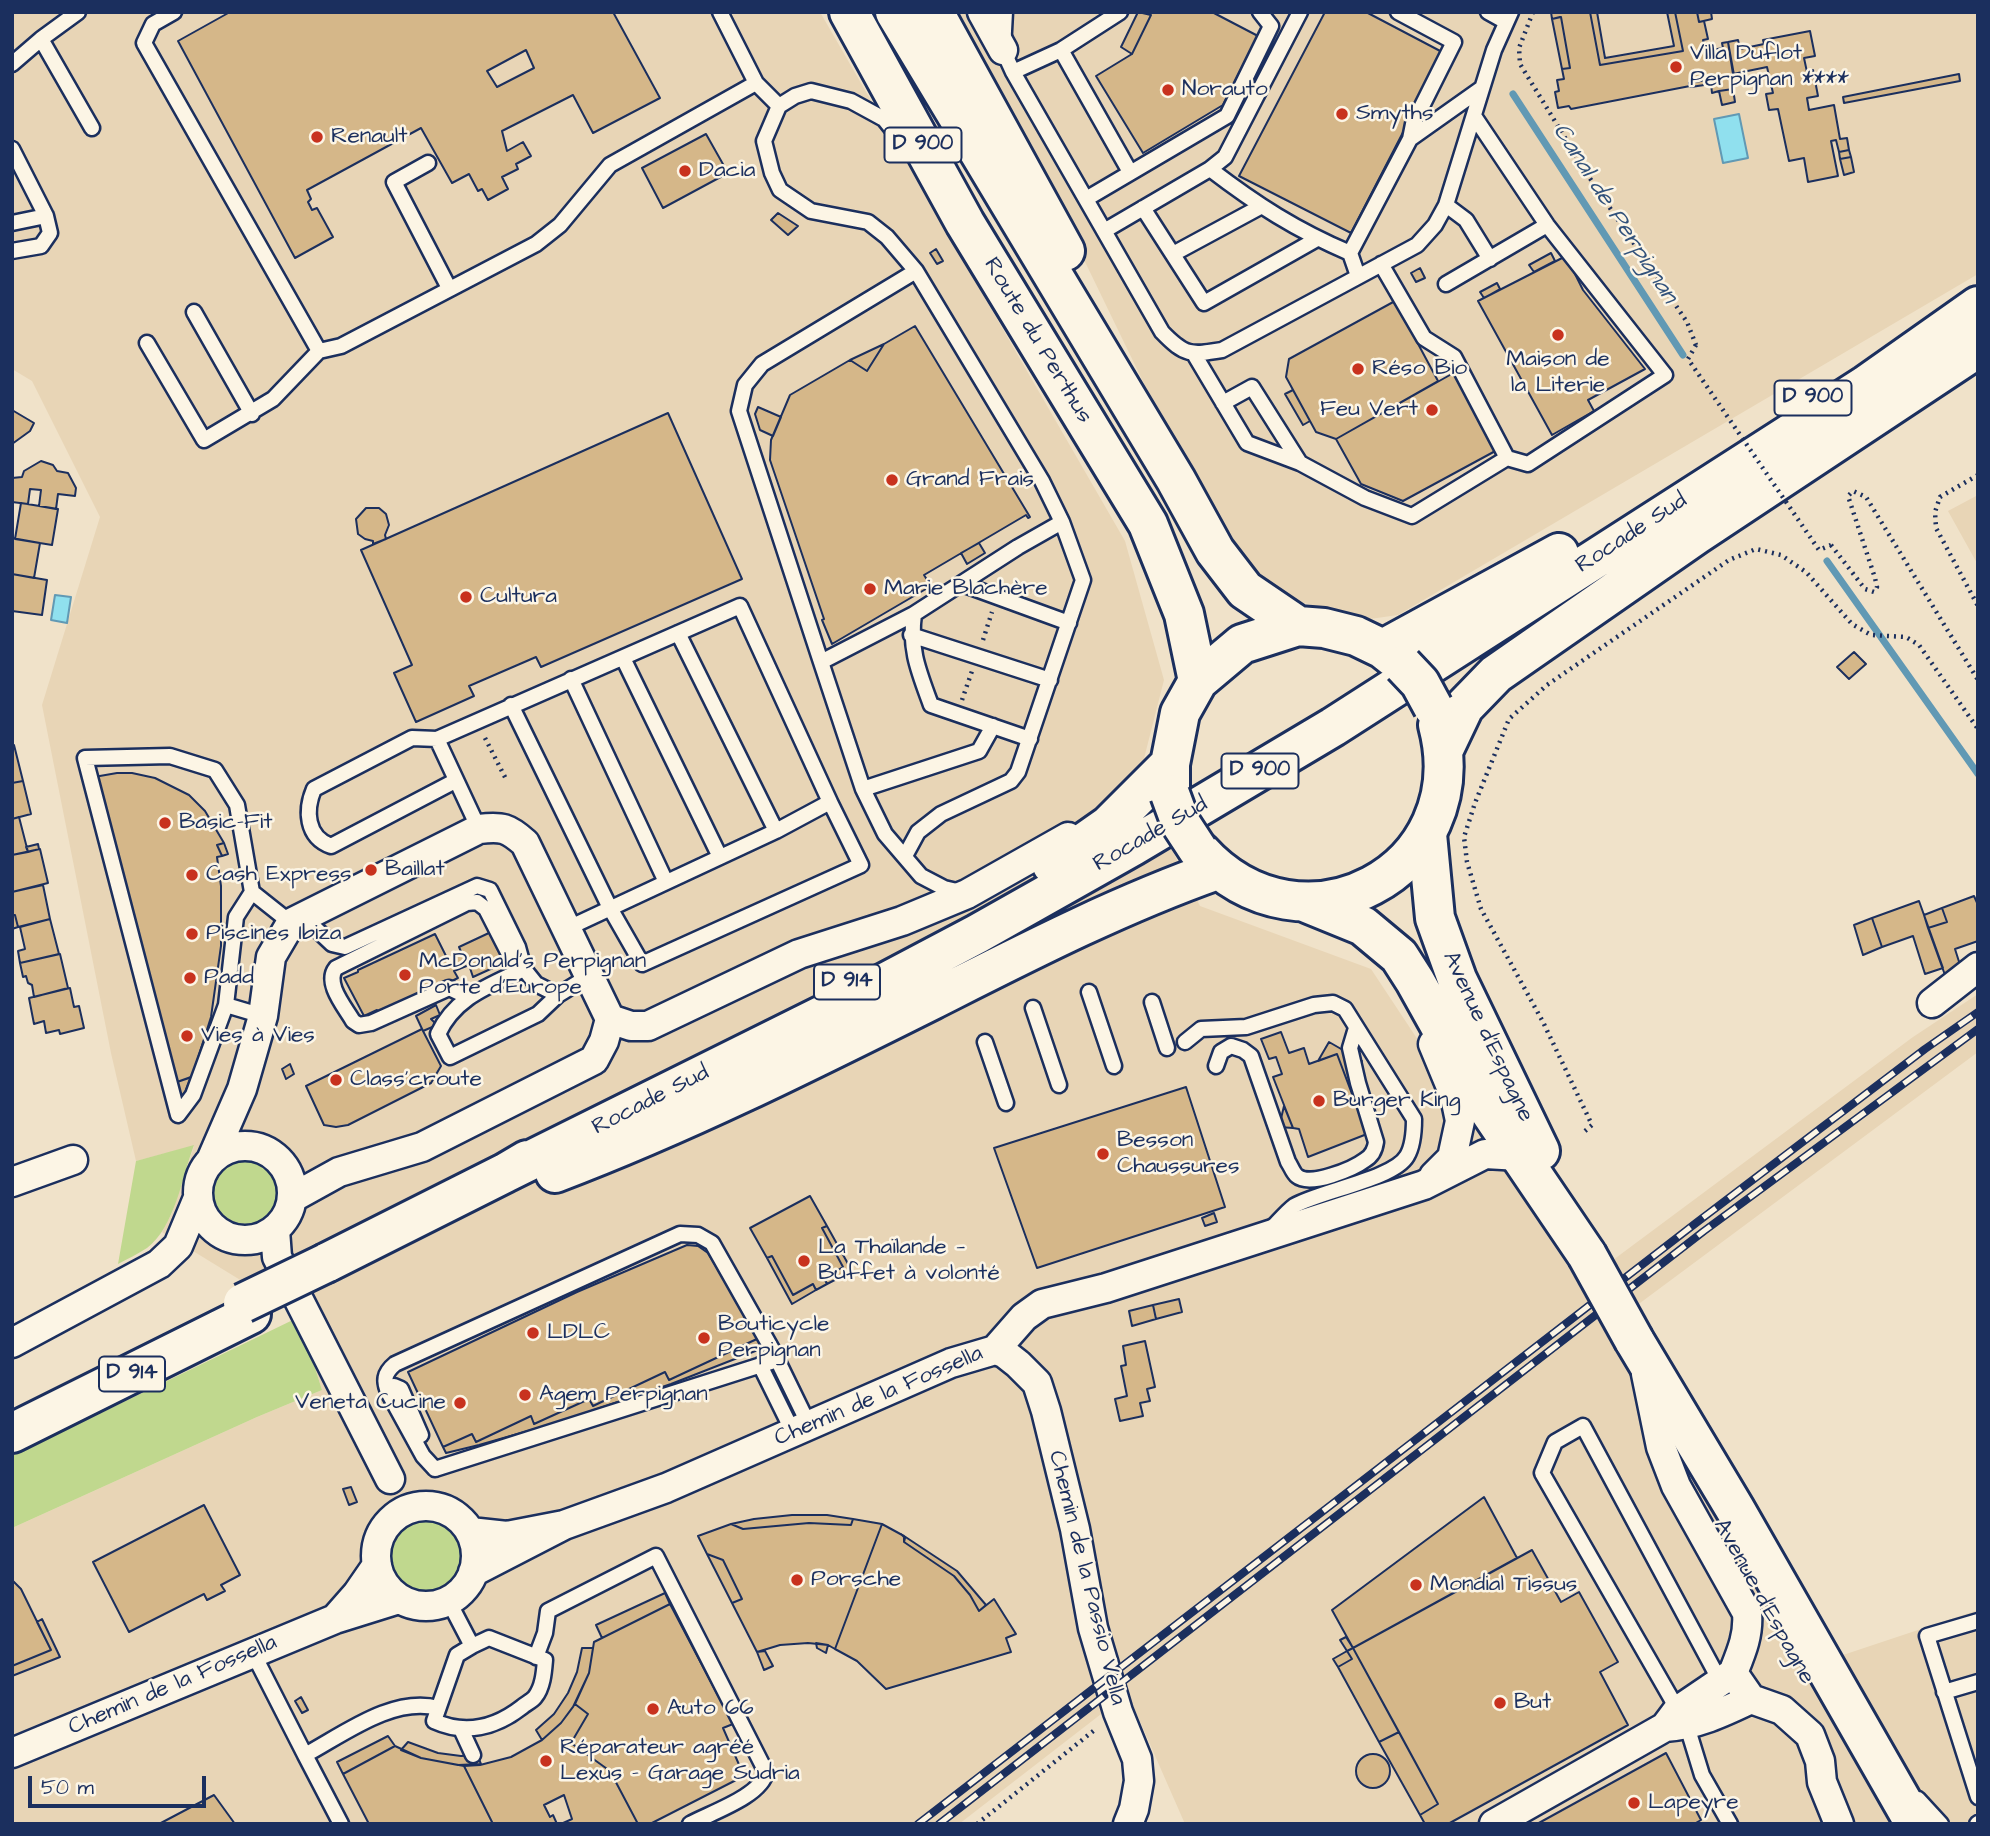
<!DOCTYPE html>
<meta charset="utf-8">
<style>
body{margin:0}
#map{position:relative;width:1990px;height:1836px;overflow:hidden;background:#f0e2c9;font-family:"Architects Daughter",sans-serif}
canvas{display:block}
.frame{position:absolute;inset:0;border:14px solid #1b2f5e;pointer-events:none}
.scale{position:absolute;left:28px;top:1776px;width:178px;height:32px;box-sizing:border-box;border:4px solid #1b2f5e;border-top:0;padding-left:9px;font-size:21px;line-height:24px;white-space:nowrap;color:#1b2f5e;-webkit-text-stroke:5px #fcf5e5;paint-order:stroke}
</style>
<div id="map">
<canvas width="1990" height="1836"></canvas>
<div class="frame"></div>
<div class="scale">50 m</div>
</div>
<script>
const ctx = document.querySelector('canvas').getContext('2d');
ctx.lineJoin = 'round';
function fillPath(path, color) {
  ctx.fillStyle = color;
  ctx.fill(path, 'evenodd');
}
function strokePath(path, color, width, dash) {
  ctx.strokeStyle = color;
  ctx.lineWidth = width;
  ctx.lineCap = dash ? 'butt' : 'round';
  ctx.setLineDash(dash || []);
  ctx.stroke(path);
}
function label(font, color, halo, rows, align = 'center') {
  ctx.font = font + ' "Architects Daughter",sans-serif';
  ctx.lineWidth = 5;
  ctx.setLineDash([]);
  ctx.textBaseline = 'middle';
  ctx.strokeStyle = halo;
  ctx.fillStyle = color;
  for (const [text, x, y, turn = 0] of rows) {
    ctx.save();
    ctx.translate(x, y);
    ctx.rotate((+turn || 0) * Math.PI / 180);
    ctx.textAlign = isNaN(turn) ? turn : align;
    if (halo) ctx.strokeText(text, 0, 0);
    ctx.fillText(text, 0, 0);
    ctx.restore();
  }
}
const built = new Path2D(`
 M12,12h808l305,529 39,139 -26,102 62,124 171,63 235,355 237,331 135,-45v214h-793l-72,-164 -8,51 -146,113h-947v-296l245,-111 65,-27 -23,-74 -137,-84 10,-19 22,-67 -58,15 -25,-108 -69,-348 58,-188 -68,-136 -20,-12z
 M947,12h1031v262l-580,341 -28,4 -70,-17 -35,-18 -30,-30 -69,-125 -109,-225z
 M1978,495v70l-30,-54z
 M1978,994v58l-342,254 -23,-46 300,-223z`);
const green = new Path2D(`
 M194,1145c-12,32 -19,82 -47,103 -9,6 -20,11 -29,16l18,-103z
 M213 1191a33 33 0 1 1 66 0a33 33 0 1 1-66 0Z
 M299,1317l23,73 -65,27 -245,111v-72z
 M376 1557a50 50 0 1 1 100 0a50 50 0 1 1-100 0Z`);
const water = new Path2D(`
 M1739,114l9,44 -25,5 -9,-44z
 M55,595l16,2 -4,26 -16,-3z`);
const stream = new Path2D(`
 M1513,94l170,261
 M1827,561l151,213`);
const building = new Path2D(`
 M230,12h383l47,86 -67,35 -20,-38 -71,36 5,20 16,-9 8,14 -15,8 2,5 -16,8 6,12 -20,11 -6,-11 -4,2 -9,-17 -17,9 -31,-55 -114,62 4,9 -3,3 4,8 5,-2 16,29 -38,21 -117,-217zM526,50l8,18 -37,19 -10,-16z
 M1138,12l13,3 -19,39 -11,-7z
 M1146,12h66l46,24 -35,69 -80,48 -47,-77 36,-22 19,-39z
 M1325,12h41l78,41 -93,180 -112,-57z
 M1551,12h39l10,53 83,-14 -8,-39h22l2,10 5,-1 4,18 -5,1 3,11 17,-3 -1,-5 6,-1 6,33 -45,8 1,3 -119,23 -2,-3 -11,2 -3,-16 4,-1 -2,-11 7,-1 -2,-10 8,-1 -9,-51 -9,2z
 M1590,12h7l8,46 69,-12 -7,-34h8l8,39 -83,14z
 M1711,12l1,7 -13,3 -2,-10z
 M1560,17h1l9,51 -8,1 -10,-50z
 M1810,31l5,25 -11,2 3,14 6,-2 5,26 -11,2 2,12 25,-5 6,34 7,-1 2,12 -10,2 -3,-12 -5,1 7,35 -30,6 -4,-24 -15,3 -11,-52 -9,1 -3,-16 7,-1 -6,-26 -34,7 -5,-32 10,-2 2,9 24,-5 -1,-4z
 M1959,74l1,7 -116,22 -1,-6z
 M1730,76l3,13 -14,2 -7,2 -1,-9 -20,3 -2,-4z
 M1733,89l2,13 -13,3 -3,-14z
 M706,134l22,39 -65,35 -21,-40z
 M1849,150l2,7 -11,2 -1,-7z
 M1851,157l3,15 -10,3 -4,-16z
 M778,213l20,13 -10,9 -17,-15z
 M936,249l7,12 -6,3 -7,-11z
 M1551,253l4,8 -21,11 -5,-7z
 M1566,256l17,34 62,79 -57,31 6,11 -42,24 -74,-134z
 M1420,268l5,10 -9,4 -5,-9z
 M1497,283l3,6 -16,9 -4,-6z
 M1395,301l43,80 -102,58 -20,-7 -30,-55 3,-18z
 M915,326l115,191 -2,1 -2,-3 -102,60 7,11 -99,58 -10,-24 2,-1 -54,-159 1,-20 19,-45 60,-35 17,11 17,-27z
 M884,344l-17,27 -17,-11z
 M1457,371l42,78 -96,52 -42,-17 -25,-45z
 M1293,390l17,31 -7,4 -18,-31z
 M758,407l23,10 -8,19 -13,-6 -5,-16z
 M12,410l22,13 -4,8 -18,13z
 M668,413l74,166 -201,88 -5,-10 -67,29 5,10 -58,26 -22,-49 18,-8 -51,-115z
 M41,461l12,4 4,6 11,2 8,15 -1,8 -17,-2 -2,15 -17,-3 2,-16 -11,-1 -2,15 -16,-2v-24l10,-1 2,-6z
 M21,503l37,6 -6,36 -37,-6z
 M366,508h13l7,6 3,11 -4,10 1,4 -13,5v-3l-8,-2 -7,-5 -2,-15z
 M12,538l28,5 -6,35 -22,-4z
 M979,543l6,10 -18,11 -6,-11z
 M12,574l35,6 -5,35 -30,-4z
 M1854,652l12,12 -17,15 -12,-12z
 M14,745l9,36 -11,2v-37z
 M117,773h15l23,5 34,17 16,16 19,32 -7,2 5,11 -5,1 4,29v60l-10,71 -19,60 -15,5 -83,-305z
 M23,781l8,33 -19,5v-36z
 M19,817l9,35 -16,3v-36z
 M224,843l4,11 -6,2 -5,-11z
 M38,844l1,5 -11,3 -2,-5z
 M40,849l8,34 -36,9v-37z
 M43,885l7,34 -32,8 -3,-12h-3v-23z
 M1974,896l4,9v36l-23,8 6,19 -16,7 -17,-47 19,-6 -5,-14z
 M1919,901l24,67 -18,6 -12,-38 -31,11 -10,-29z
 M1942,908l5,14 -19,6 -4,-13z
 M12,915h3l3,12 -6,2z
 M1872,918l10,29 -19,8 -9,-30z
 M50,919l9,35 -39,9 -2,-12 7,-2 -5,-22z
 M491,932l15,30 -33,15 -4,-12 -15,6 4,7 -79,38 -2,-6 -13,6 -20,-38 14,-6v-2l77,-36 13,26 14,-6 -3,-7z
 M60,954l8,34 -34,9 -2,-12 -4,-2 -2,-7 -3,1 -3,-14z
 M70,988l4,19 5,-1 5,22 -24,6 -1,-4 -13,3 -2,-12 -10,3 -5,-26z
 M436,1005l4,10 -9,4 6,6 -14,6 -7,-15z
 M422,1029l19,37 -10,17 -83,42 -12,2 -12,-2 -18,-39z
 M1281,1032l8,21 15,-5 5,16 28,-10 30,80 -59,23 -9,-28 -6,-1 -20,-51 9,-3 -6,-17 -7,2 -8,-20z
 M1329,1042l33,19 -14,22 -11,-29 -19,7z
 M290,1064l4,10 -8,5 -4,-10z
 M191,1077l-9,23 -5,-18z
 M1186,1087l39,120 -188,61 -43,-120z
 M1284,1106l9,22 -14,-1z
 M810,1196l17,30 -5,2 21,39 -19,11 3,6 -11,6 -3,-6 -20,11 -21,-39 -5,2 -17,-30z
 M1214,1213l3,9 -12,4 -3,-8z
 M827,1226l25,45 -25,13 -3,-6 19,-11 -21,-39z
 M687,1245l11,1 10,7 51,85 -90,42 -4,-8 -72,34 -4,-7 -55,25 -3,-8 -55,26 -4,-8 -29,13 -35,-75 169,-80z
 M772,1256l21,39 20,-11 3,6 -24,14 -25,-46z
 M1179,1299l3,13 -26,7 -3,-14z
 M1153,1305l3,14 -24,7 -3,-15z
 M759,1338l4,10 -92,36 -115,39 -77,22 -33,8 -3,-6 29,-13 4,8 55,-26 3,8 55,-25 4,7 72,-34 4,8z
 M1145,1341l10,46 -8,2 3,12 -10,2 3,13 -23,5 -5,-22 12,-3 -6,-30 5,-1 -3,-19z
 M351,1487l6,15 -8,3 -6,-16z
 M1484,1497l33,61 -164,90 -21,-38z
 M204,1505l36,70 -19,10 4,6 -18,9 -3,-6 -75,38 -36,-70z
 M792,1515h35l26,4 -2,6 -42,-2 -66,6 -12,-5 23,-5z
 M853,1519l29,5 -47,125 -7,-4 -20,-2 -28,2 -23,7 -25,-49 10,-4 -19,-39 -16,-6 -9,-18 33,-12 12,5 66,-6 42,2z
 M882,1524l22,12v6l50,34 16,19 9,16 15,-12 22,35 -10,4 5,14 -125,37 -29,-28 -22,-12z
 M901,1534l56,37 29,34 -7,6 -9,-16 -16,-19 -50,-34 1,-4z
 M1532,1550l29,52 18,-10 39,70 -18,10 28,53 -180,99h-23l-5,-9 18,-11 -85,-156z
 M707,1554l16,6 19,39 -10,4z
 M12,1580l9,9 30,61 -39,16z
 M665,1593l5,11 -68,34 -6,-13z
 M670,1604l63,120 -10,4 21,48 -94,48h-12l-28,-53 -39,-28 17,-29 -13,-10 14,-31 5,-31z
 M42,1619l18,38 -48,19v-10l39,-16 -14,-28z
 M1346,1637l7,11 -6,3 -7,-11z
 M816,1643l12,2 -2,8 -9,-5z
 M582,1648h11l-4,25 -16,34 -12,16 -19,17 -6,-10 18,-16 14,-21 9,-21z
 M1353,1648l46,84 -20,10 -41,-75 14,-8 -5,-8z
 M765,1651l8,15 -9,4 -7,-18z
 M1347,1651l5,8 -14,8 -5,-8z
 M301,1697l7,13 -6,3 -7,-12z
 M575,1704l13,10 -17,29 39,28 28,53h-77l11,-5 -8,-24 -20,10 6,12 3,-2 4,9h-64l-29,-58 16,-1 31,-8 31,-17 19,-17z
 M1399,1732l39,72 -18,11 -41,-73z
 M388,1736l7,10 -52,28 -6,-12z
 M408,1742l30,11 23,3 16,-1 4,9 -23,1 -37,-7 -20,-8z
 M395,1746l26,12 43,8 29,58h-124l-26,-50z
 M1666,1753l35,67 -7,4h-157z
 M1356 1771a17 17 0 1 1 34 0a17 17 0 1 1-34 0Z
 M214,1795l21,29h-76z`);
const path = new Path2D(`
 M1533,12l-14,36 1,16 69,113 98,145 9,23
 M1978,475l-38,22 -5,15 1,16 42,78
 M1831,545l34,44 9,3 3,-5 -2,-9 -27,-82 5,-5 13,6 112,183
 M983,640l9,-28
 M962,700l10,-29
 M485,738l22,43
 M1585,1131l7,-6 -49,-103 -62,-113 -14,-47 -3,-25 11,-34 34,-84 38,-34 182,-125 27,-11 25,6 25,17 46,52 19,11 35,2 13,8 59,84
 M977,1824l120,-96`);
const lane = new Path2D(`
 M78,12l-37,27 51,89
 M174,12l-21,12 -9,19 175,308 22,-5 195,-102 24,-19 50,-60 146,-82
 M720,12l36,71 23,23
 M1005,12l-2,38 10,22 149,260c23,24 29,23 60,18l195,-105 18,-20 11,-20 48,-155 17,-38
 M1398,12l56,30 -41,82 -3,15
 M1488,12l18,10
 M1061,50l69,122
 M12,64l29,-25
 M1013,72l48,-22 59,-38
 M900,139l-16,-20 -33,-18 -40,-10 -16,5 -16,10 -15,35 8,32 8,17 31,21 57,11 19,15 29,34 126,210 20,41 -44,25 -104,67c-5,36 5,58 17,91l99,34
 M12,149l34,67 4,17 -9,13 -29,5
 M428,163l-34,19 55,106
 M1210,169l15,-12 75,-145
 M1086,199l141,-83 44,-90 -11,-14
 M1446,205l20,15 24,39
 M1143,208l61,95 113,-64
 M12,223l34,-7
 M1104,231l106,-62c47,36 86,61 140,84l8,23
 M1350,253l60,-114 72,-51
 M1173,254l87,-47
 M1381,264l43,74 30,19 53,101
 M1446,284l101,-59
 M194,312l58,102
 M147,343l57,97 69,-41 46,-48
 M1194,354l53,89 53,20 65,35 47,18 95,-58 21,6 137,-89 -118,-150 -73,-109
 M1223,403l29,-16 48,76
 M962,584l107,39
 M914,614l-93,48 42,127 22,45 36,42 23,12 17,4
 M678,633l98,198
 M911,635l139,45
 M623,658l97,199
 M821,662l-82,-251 6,-26 17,-21 154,-93
 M571,679l95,203
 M511,705l99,203 32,56 219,-99 -31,-63
 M437,739l-25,-1 -98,51c-9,21 -8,48 17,57l124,-65
 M863,789l116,-38 14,-25
 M479,829l-42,-90 303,-133 90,196 -54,29 -210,98
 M905,856l13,-24 23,-18 70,-33 7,-9 65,-192 -21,-58
 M1089,992l25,74
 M468,997l-19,-9 -78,35 -12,2 -6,-4c-8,-14 -29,-38 -17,-53l131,-65 10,-1 9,7 23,45 15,15c-35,17 -69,28 -86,65l12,23 88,-43 20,-19 31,-19
 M1152,1002l15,46
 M226,1005l10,-88 16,-25
 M1033,1008l26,77
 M263,1016l-37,-11 -33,90 -15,20 -93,-357 85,-2 45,14 22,35 15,87 39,31 23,4 18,17 13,3 132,-61 13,4 28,57 6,22 12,15 22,11
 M985,1042l21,61
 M1185,1042l16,-13 45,-2 68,-22 19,-2 12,6 69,110c0,12 -1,27 -7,37 -13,23 -87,35 -113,50 -8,6 -16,16 -23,23
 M1216,1066l5,-14 10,-6 12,4 8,6 37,106c3,4 5,11 9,14 13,11 56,-7 68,-16 7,-4 10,-10 11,-18l-18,-59 -8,-35 6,-20
 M760,1365l33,67
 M389,1394v-5l5,-3 7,3 20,46
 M435,1469l-12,-13 -34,-62c-6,-13 -5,-21 6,-30l285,-130 18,1 14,8 61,108 36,74
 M435,1469l342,-109
 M448,1600l24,46 -15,9 -23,66c31,14 61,7 88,-14 3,-3 10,-6 13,-10 8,-10 9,-25 10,-37l-56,-22 -17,8
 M1978,1621l-51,15 51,161
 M253,1653l52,102c39,-21 88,-59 133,-47
 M536,1657l9,-24 3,-22 108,-55 110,216c-4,24 -56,41 -76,52
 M1720,1681l-137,-255 -28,16 -13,31 145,253 15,49 28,49
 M1944,1692l34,-10
 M461,1729l12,26
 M305,1755l36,69
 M1918,1799l23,25
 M1977,1824l1,-1`);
const street = new Path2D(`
 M982,12l21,38
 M1932,1003l46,-36
 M610,1019l21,7h17l151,-72 103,-33 65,-27 101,-57
 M1433,1044l22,53 5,24 -8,37 -18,18
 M198 1193a47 47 0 1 1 94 0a47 47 0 1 1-94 0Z
 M212,1158l30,-69 21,-73 8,-59 20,-34 188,-94c23,-3 29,-1 46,14l85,176
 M12,1182l61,-22
 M292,1198l47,-26 83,-25 172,-87 10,-19 6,-22
 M275,1230l2,27 113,222
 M12,1343l147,-79 19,-18 20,-48
 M995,1350l9,3 14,11 19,19 9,28 29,118 18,99 25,84 19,47 2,22 -5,28 -6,15
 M1646,1374l15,73 15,39 71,127c2,22 -6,40 -14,60
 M376 1556a50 50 0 1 1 100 0a50 50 0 1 1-100 0Z
 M564,1525l102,-37 285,-125 44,-13 29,-33 18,-13 64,-16 318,-103 61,-31 35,2
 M470,1532l37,4 57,-11 -91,47
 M377,1565l-20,29 -22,25 64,-20
 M1733,1673l18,26 31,11 28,25 10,26 2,21 17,42
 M1665,1727c31,-2 57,-14 86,-28
 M12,1753l323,-134
 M1494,1824l171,-97 12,-16 56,-38`);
const secondary = new Path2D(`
 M1427,834l8,84 22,61 83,172
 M1309,904l54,22 36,30 16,25 63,113 109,161
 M1634,1340l101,169 180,315`);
const primary = new Path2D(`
 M849,12l116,211 183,301 36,90 14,67
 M895,12l281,468 39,71 30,39 53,36
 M934,12l131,239
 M1383,649l176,-96
 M1444,749l20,-42 32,-33 200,-139 282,-187
 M1170,788v-24l10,-51 18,-32 44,-37 56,-18 26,2 32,8 27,13 19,15
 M1200,851c102,113 277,21 238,-126
 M1052,865l57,-40 61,-61
 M505,1173l330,-164 142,-75 156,-88 200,-119 533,-342 112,-79
 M555,1173c129,-49 253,-111 377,-173 93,-47 186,-95 285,-130
 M326,1263l179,-90 22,-13
 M12,1433l239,-119`);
const rail = new Path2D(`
 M918,1824l778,-601 229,-174 53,-37
 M939,1824l765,-593 274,-202`);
const pathBridge = new Path2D(`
 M1696,345l-8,14 131,191 12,-5`);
const secondaryBridge = new Path2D(`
 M1587,1255l47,85`);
const primaryBridge = new Path2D(`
 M1403,665l17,18 13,24
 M1170,794l11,30 17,26
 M243,1303l83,-40`);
const markers = [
 [1676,67,7,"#c8321e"],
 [1168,90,7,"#c8321e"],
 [1342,114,7,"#c8321e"],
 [317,137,7,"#c8321e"],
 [685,171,7,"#c8321e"],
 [1558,335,7,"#c8321e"],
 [1358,369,7,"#c8321e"],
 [1432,410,7,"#c8321e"],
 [892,480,7,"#c8321e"],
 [870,589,7,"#c8321e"],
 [466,597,7,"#c8321e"],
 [165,823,7,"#c8321e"],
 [371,870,7,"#c8321e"],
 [192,875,7,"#c8321e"],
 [192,934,7,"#c8321e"],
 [405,975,7,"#c8321e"],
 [190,978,7,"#c8321e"],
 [187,1036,7,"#c8321e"],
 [336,1080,7,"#c8321e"],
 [1319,1101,7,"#c8321e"],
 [1103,1154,7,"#c8321e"],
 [804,1261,7,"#c8321e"],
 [533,1333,7,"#c8321e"],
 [704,1338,7,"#c8321e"],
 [525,1395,7,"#c8321e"],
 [460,1403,7,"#c8321e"],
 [797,1580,7,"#c8321e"],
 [1416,1585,7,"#c8321e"],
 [1500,1703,7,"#c8321e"],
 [653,1709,7,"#c8321e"],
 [546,1761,7,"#c8321e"],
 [1634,1803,7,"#c8321e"]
];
const shields = [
 [923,145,77],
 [1813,398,77],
 [1260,771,77],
 [847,982,66],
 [132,1374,66]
];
const shieldNames = [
 ["D 900",923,145],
 ["D 900",1813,398],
 ["D 900",1260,771],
 ["D 914",847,982],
 ["D 914",132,1374]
];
const poiNames = [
 ["Villa Duflot",1690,54],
 ["Perpignan ****",1690,80],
 ["Norauto",1182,90],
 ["Smyths",1356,114],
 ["Renault",331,137],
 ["Dacia",699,171],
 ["Maison de",1558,360,"center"],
 ["la Literie",1558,386,"center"],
 ["Réso Bio",1372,369],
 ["Feu Vert",1418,410,"right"],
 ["Grand Frais",906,480],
 ["Marie Blachère",884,589],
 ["Cultura",480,597],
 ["Basic-Fit",179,823],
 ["Baillat",385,870],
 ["Cash Express",206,875],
 ["Piscines Ibiza",206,934],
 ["McDonald's Perpignan",419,962],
 ["Porte d'Europe",419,988],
 ["Padd",204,978],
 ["Vies à Vies",201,1036],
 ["Class'croute",350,1080],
 ["Burger King",1333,1101],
 ["Besson",1117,1141],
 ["Chaussures",1117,1167],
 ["La Thaïlande —",818,1248],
 ["Buffet à volonté",818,1274],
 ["Bouticycle",718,1325],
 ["Perpignan",718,1351],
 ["LDLC",547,1333],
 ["Agem Perpignan",539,1395],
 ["Veneta Cucine",446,1403,"right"],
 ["Porsche",811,1580],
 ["Mondial Tissus",1430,1585],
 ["But",1514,1703],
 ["Auto 66",667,1709],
 ["Réparateur agréé",560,1748],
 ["Lexus - Garage Sudria",560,1774],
 ["Lapeyre",1648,1803]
];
const streetNames = [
 ["Route du Perthus",1037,341,59],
 ["Rocade Sud",1632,534,-33],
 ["Rocade Sud",1151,835,-30],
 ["Avenue d'Espagne",1487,1037,65],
 ["Rocade Sud",651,1101,-27],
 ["Chemin de la Fossella",879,1397,-23],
 ["Chemin de la Passio Vella",1086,1578,76],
 ["Avenue d'Espagne",1763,1602,61],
 ["Chemin de la Fossella",173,1686,-23]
];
const waterNames = [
 ["Canal de Perpignan",1614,214,57]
];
fillPath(built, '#e8d5b6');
fillPath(green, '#c0d88e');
fillPath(water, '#90e0ee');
strokePath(water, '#6199b4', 2);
strokePath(stream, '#6199b4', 7);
fillPath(building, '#d5b789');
strokePath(building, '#1b2f5e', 2);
strokePath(lane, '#1b2f5e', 19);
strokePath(street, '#1b2f5e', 33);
strokePath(secondary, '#1b2f5e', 44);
strokePath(primary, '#1b2f5e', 44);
strokePath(path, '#1b2f5e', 4.5, [2, 5]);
strokePath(lane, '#fcf5e5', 14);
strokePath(street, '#fcf5e5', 28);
strokePath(secondary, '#fcf5e5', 38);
strokePath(primary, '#fcf5e5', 38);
strokePath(rail, '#1b2f5e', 8);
strokePath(rail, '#fcf5e5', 5, [16]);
strokePath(secondaryBridge, '#1b2f5e', 44, []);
strokePath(primaryBridge, '#1b2f5e', 44, []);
strokePath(pathBridge, '#1b2f5e', 4.5, [2, 5]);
strokePath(secondaryBridge, '#fcf5e5', 38);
strokePath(primaryBridge, '#fcf5e5', 38);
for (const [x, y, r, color] of markers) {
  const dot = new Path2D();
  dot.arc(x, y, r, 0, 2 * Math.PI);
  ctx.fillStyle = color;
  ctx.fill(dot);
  strokePath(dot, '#fcf5e5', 2.5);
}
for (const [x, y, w] of shields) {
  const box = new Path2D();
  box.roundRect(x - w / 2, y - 17.5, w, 35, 5);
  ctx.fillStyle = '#fcf5e5';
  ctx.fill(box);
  strokePath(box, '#1b2f5e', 2);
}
label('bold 21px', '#1b2f5e', null, shieldNames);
label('23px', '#1b2f5e', '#fcf5e5', poiNames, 'left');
label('23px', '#1b2f5e', '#fcf5e5', streetNames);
label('italic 24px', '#32527b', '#fcf5e5', waterNames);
</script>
